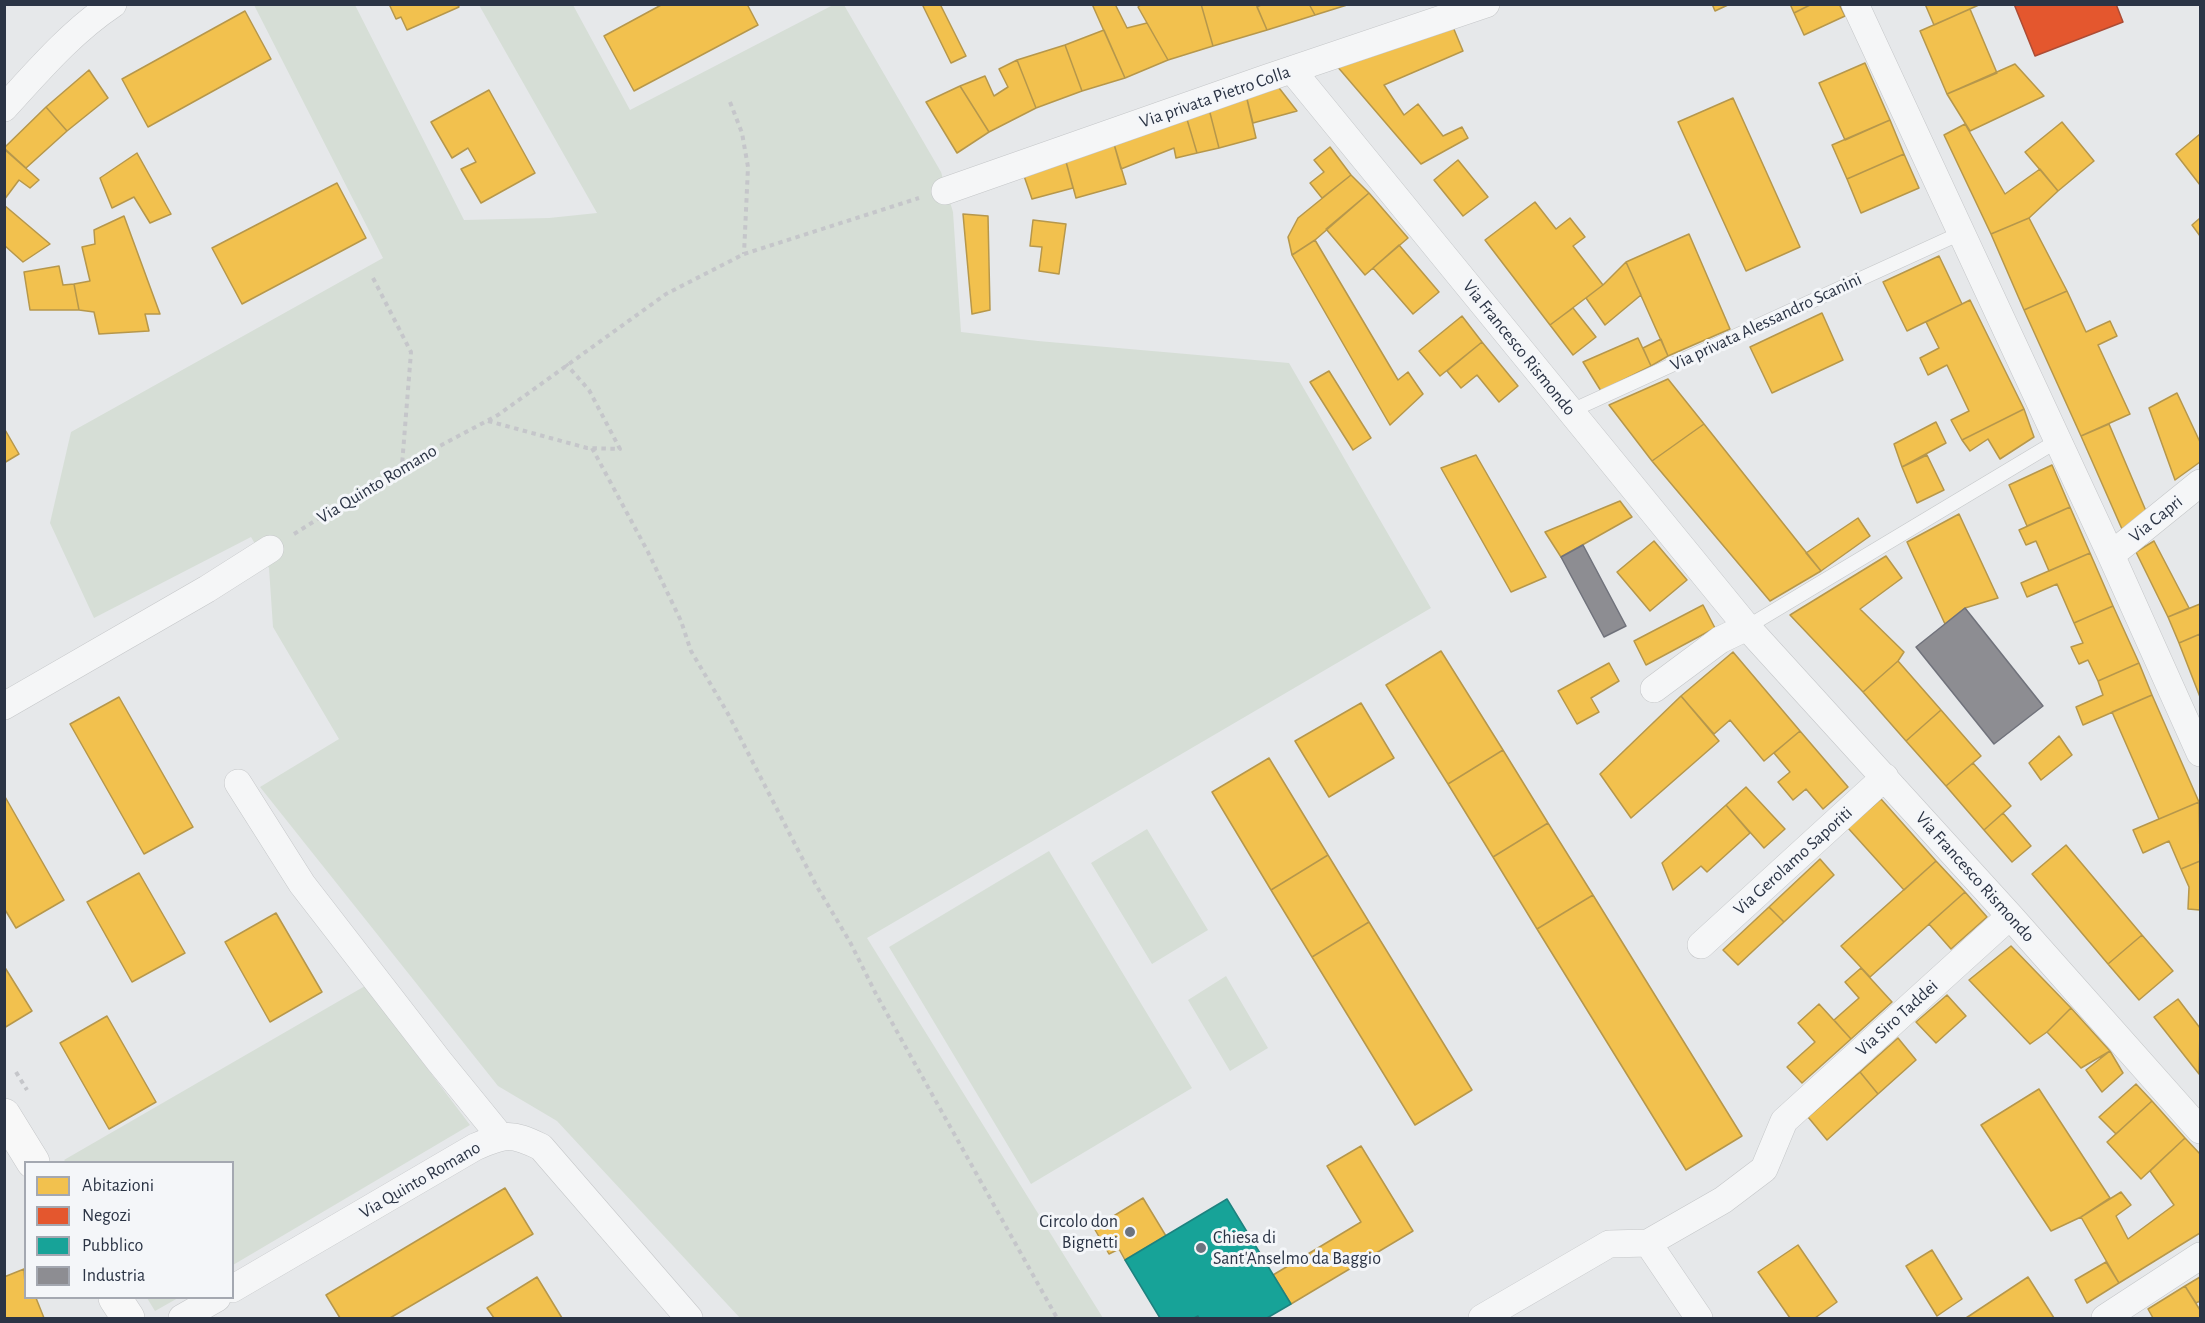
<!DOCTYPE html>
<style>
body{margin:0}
#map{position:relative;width:2205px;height:1323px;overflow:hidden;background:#e6e8ea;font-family:"Alegreya Sans",sans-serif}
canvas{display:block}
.frame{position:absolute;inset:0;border:6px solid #2b3445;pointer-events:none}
.legend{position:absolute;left:24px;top:1161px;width:210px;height:138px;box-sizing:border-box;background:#f4f6f9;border:2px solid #a4a8b1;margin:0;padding:8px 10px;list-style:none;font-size:18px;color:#2b3445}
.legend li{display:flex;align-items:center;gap:12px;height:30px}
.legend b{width:30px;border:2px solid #a4a8b1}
</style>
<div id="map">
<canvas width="2205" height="1323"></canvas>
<div class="frame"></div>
<ul class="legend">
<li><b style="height:16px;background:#f2c14e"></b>Abitazioni</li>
<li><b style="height:16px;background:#e4572e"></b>Negozi</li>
<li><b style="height:16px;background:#17a398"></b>Pubblico</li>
<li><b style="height:16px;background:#8d8d92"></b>Industria</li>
</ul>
</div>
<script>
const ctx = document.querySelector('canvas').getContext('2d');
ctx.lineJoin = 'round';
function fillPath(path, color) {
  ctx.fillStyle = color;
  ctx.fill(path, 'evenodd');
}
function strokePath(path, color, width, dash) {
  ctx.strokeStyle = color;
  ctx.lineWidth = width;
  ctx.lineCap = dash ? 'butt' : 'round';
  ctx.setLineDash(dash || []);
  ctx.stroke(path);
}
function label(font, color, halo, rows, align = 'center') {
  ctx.font = font + ' "Alegreya Sans",sans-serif';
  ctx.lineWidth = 6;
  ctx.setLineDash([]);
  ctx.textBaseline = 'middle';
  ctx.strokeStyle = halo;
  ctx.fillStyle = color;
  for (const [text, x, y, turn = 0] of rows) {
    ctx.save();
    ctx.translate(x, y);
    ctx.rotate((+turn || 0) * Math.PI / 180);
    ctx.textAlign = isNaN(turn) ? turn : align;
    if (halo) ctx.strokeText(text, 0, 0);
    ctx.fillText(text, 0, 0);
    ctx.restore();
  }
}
const green = new Path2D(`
 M254,5h101l109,215 85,-2 48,-5 -118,-208h94l57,105 203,-105h11l97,167 12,40 8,120 77,9 251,22 142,245 -564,330 236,380h-363l-183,-197 -59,-35 -238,-299 79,-48 -66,-112 -4,-59 -18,-31 -157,81 -44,-95 21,-91 312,-174z
 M1147,829l61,101 -56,34 -61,-101z
 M1049,851l143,237 -161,96 -142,-237z
 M1226,976l42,72 -38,23 -42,-71z
 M365,986l105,139 -237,140 -1,-103h-166l-2,-2z
 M147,1298h31l-23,13z`);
const homes = new Path2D(`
 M389,4h68l2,3 -52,23 -6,-13 -5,2z
 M663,4h84l11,21 -124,66 -30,-55z
 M922,4h18l26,52 -15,7z
 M1092,4h23l12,24 20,-5 21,37 -43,18z
 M1142,4h59l12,42 -45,14 -30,-53z
 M1201,4h55l11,26 -54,16z
 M1263,4h46l6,11 -48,15 -10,-23z
 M1309,4h38v1l-32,10z
 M1712,4h18l-15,7z
 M1790,4h22l-18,9z
 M1812,4h27l6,12 -41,19 -10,-22z
 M1925,4h56l-47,21z
 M1970,9l27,64 -50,21 -27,-63z
 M245,11l26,48 -123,68 -26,-48z
 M1453,27l10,24 -79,34 20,30 14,-11 25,32 19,-9 6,11 -47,26 -85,-99z
 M1104,30l21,48 -43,13 -17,-46z
 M1065,45l17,46 -46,17 -19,-48z
 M1017,60l19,48 -47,24 -29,-46 25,-10 9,20 14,-9 -9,-18z
 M1865,63l25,57 -45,20 -26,-57z
 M2015,64l29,32 -74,35 -23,-37z
 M89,70l19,28 -41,33 -21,-24z
 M1276,84l21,27 -44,12 -7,-28z
 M960,86l29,46 -32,21 -31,-51z
 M489,90l46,83 -54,30 -20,-34 15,-7 -8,-14 -16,10 -21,-36z
 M1246,95l10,43 -37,10 -10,-39z
 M1733,98l67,149 -54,24 -68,-149z
 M46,107l21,24 -41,37 -22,-20z
 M1209,109l10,39 -22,5 -11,-37z
 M1186,116l11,37 -21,5 -2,-10 -53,21 -7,-25z
 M1890,120l14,34 -57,25 -15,-34z
 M2062,122l32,39 -36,30 -33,-39z
 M1965,124l40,70 35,-25 18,22 -29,27 -38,16 -47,-99z
 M2200,134v51l-24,-31z
 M1114,144l12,40 -50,14 -11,-40z
 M1330,147l21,28 -29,23 -12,-15 14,-11 -10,-12z
 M4,149l35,31 -9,8 -11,-8 -15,20z
 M137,153l34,61 -21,9 -16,-26 -22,11 -12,-30z
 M1904,154l15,34 -58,25 -14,-34z
 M1065,158l8,30 -41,11 -9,-26z
 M1458,160l30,37 -25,19 -29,-36z
 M1351,175l18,18 -54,47 -23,15 -4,-18 10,-19z
 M337,183l29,55 -124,66 -30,-56z
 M1369,193l39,45 -43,37 -39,-46z
 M1535,202l21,27 14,-11 15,19 -12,9 30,39 -53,40 -65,-85z
 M4,205l46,39 -27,18 -19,-17z
 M963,214l25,2 2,94 -18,4z
 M124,216l36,98h-15l4,17 -50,3 -5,-22 -15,-2 -5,-26 16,-3 -8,-34 13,-3 -1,-14z
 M2029,218l38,73 -43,19 -33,-76z
 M2200,218v18l-8,-11z
 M1033,220l33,4 -7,50 -20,-3 3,-24 -12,-1z
 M1689,234l41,95 -62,27 -42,-94z
 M1315,240l83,140 10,-8 15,22 -33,31 -98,-170z
 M1399,245l40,47 -26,22 -40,-46z
 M1939,256l23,48 -55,27 -24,-49z
 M1626,262l15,33 -36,30 -19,-27 17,-13z
 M59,266l4,19 11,-1 5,26h-49l-6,-38z
 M2067,291l19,41 24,-11 7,15 -19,9 32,69 -49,22 -57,-126z
 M1970,300l54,109 -62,31 -11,-20 18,-9 -22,-46 -19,10 -8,-17 19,-10 -13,-26z
 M1573,308l23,29 -23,18 -23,-30z
 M1822,313l21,47 -71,33 -22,-46z
 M1462,316l20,26 -42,34 -21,-25z
 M1638,338l13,28 -50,25 -18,-29z
 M1661,339l7,17 -17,10 -8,-18z
 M1482,342l36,44 -19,16 -22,-27 -16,13 -14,-17z
 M1329,371l42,67 -18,12 -43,-68z
 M1668,379l36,45 -52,37 -43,-56z
 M2177,393l23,49v20l-25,18 -26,-72z
 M2024,409l10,28 -34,22 -12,-20 -18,12 -8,-11z
 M1936,422l10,21 -44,24 -8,-23z
 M1704,424l117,147 -51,30 -118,-140z
 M2109,424l37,87 -24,18 -41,-93z
 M4,428l15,26 -15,9z
 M1476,455l70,122 -35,15 -70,-124z
 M1927,455l17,35 -27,13 -15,-36z
 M2052,465l18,42 -43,19 -18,-41z
 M1620,501l12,16 -71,40 -16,-25z
 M2070,507l20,46 -41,18 -13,-30 -10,4 -7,-15z
 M1959,514l39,84 -33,10 -20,16 -38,-82z
 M1858,518l12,18 -49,35 -15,-18z
 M1654,541l33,39 -37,31 -33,-39z
 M2154,541l35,67 -21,9 -32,-65z
 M2090,553l23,53 -39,17 -17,-39 -30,13 -6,-14z
 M1886,556l16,22 -42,31 44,43 -6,9 -35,31 -73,-77z
 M2200,604v30l-21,9 -11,-26z
 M1703,605l12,23 -69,37 -12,-24z
 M2113,606l26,57 -41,18 -10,-21 -9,4 -8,-17 12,-4 -9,-20z
 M2200,634v63l-21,-54z
 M1441,651l62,99 -55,34 -62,-99z
 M1733,652l67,79 -36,30 -34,-41 -16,14 -33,-38z
 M1898,661l43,49 -35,31 -43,-49z
 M1609,663l10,18 -28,17 8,14 -22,12 -19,-33z
 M2139,663l13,32 -69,30 -7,-18 27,-12 -5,-14z
 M2152,695l47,107 -40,17 -47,-107z
 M1681,696l38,45 -88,77 -31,-44z
 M119,697l74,130 -49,27 -74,-130z
 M1361,703l33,55 -65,39 -34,-56z
 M1941,710l40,46 -35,30 -40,-45z
 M1800,731l48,56 -25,22 -17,-20 -13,11 -15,-18 12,-10 -16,-19z
 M2059,736l13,19 -31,25 -12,-17z
 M1503,750l45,73 -55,34 -45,-73z
 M1269,758l59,97 -57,35 -59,-98z
 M1973,763l38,43 -27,24 -38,-44z
 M1746,787l39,42 -21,19 -38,-43z
 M4,795l60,105 -48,28 -12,-20z
 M1881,799l55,62 -32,29 -56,-62z
 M2199,802l1,59 -19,8 -12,-28 -26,12 -10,-23z
 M1726,805l24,28 -43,39 -6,-6 -28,24 -11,-27z
 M2003,813l28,33 -19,16 -28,-32z
 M1548,823l45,72 -56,34 -44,-72z
 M2066,845l76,90 -34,29 -76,-90z
 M1328,855l41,67 -57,35 -41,-67z
 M1820,859l14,16 -50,47 -15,-15z
 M1936,861l29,31 -95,85 -29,-31z
 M2200,861v49l-12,-1 1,-22 -8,-18z
 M139,873l46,80 -53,29 -45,-80z
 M1965,892l22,25 -36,32 -22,-25z
 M1593,895l149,241 -56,34 -149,-241z
 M1769,907l15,15 -46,43 -15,-15z
 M276,913l46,79 -52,30 -45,-80z
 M1369,922l103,168 -57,35 -103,-168z
 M2142,935l31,36 -34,29 -31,-36z
 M2011,946l60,62 -24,24 -17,12 -61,-64z
 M4,966l28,45 -28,17z
 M1861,968l31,34 -41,37 -17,-19 25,-22 -14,-16z
 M1947,995l19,21 -30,27 -20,-21z
 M2178,999l22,29 -1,46 -45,-57z
 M1819,1004l32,35 -49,44 -15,-16 28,-25 -17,-19z
 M2071,1008l39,43 -29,17 -34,-36z
 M107,1016l49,86 -47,27 -49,-86z
 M1898,1038l18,22 -38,34 -18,-22z
 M2110,1051l13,22 -21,19 -16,-22z
 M1860,1072l18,22 -51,46 -19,-23z
 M2136,1084l16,17 -36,33 -17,-17z
 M2039,1089l71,109 -29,19 -30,14 -70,-106z
 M2152,1101l33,37 -44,41 -34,-37z
 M2185,1138l15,16v79l-81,50 -38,-66 40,-25 10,13 -15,11 12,23 46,-34 -24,-34z
 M1361,1146l52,85 -122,73 -18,-29 88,-53 -34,-56z
 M505,1188l28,46 -143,84h-50l-14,-23z
 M1143,1198l23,38 -41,24 -6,-11 -10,5 -15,-26z
 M1798,1245l39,57 -22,16h-25l-32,-46z
 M1932,1250l30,49 -25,17 -31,-50z
 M2106,1262l13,21 -32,20 -12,-23z
 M24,1269l2,29h10l8,20h-40v-41z
 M537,1277l25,41h-68l-7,-10z
 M2028,1277l26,41h-88z
 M2200,1277v24l-4,2 -11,-17z
 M2185,1286l15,24v8h-47l-5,-9z`);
const shops = new Path2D(`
 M2014,4h102l7,18 -88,34z`);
const public = new Path2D(`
 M1227,1199l64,105 -24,14h-68l-1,-2 -4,2h-34l-35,-58z`);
const industry = new Path2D(`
 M1583,545l43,81 -22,11 -43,-80z
 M1965,608l78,98 -49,38 -78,-97z`);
const path = new Path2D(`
 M730,102l12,31 6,34 -4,87
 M373,278l38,74 -9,113
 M488,421l99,27 33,1 -31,-59 -23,-26
 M592,448l56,104 33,69 10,30 36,61 89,173 34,57 26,52 181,324
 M294,534l108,-68 96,-51 168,-121 78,-40 175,-56
 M16,1072l11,18`);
const lane = new Path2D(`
 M1571,411l390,-178
 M1747,627l310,-186`);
const street = new Path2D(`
 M1855,4l256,551 89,198
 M1292,70l455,557 263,289 190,214
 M4,108c34,-37 67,-76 109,-104
 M945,191l319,-112 222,-75
 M2111,555l89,-72
 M1654,689l66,-49 27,-13
 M4,706l203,-117 63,-40
 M238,783l64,101 137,177 61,75
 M1701,945l184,-168
 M1648,1243l51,75
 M232,1289l243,-142c30,-13 35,-15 66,0l148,171
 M182,1318l35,-20
 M1482,1318l127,-74 39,-1 75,-43 41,-31 20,-48 226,-205
 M2105,1318l95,-62`);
const secondary = new Path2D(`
 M4,1115l29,47
 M115,1298l13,20`);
const markers = [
 [1130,1232,6,"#6c737f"],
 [1201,1248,6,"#6c737f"]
];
const streetNames = [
 ["Via privata Pietro Colla",1215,97,-19],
 ["Via privata Alessandro Scanini",1766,322,-25],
 ["Via Francesco Rismondo",1519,348,51],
 ["Via Quinto Romano",377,484,-31],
 ["Via Capri",2156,519,-39],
 ["Via Gerolamo Saporiti",1793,861,-42],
 ["Via Francesco Rismondo",1975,877,48],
 ["Via Siro Taddei",1897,1018,-42],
 ["Via Quinto Romano",420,1180,-30]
];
const poiNames = [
 ["Circolo don",1118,1222],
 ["Bignetti",1118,1243],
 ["Chiesa di",1213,1238,"left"],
 ["Sant'Anselmo da Baggio",1213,1259,"left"]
];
fillPath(green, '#d6ded6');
fillPath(homes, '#f2c14e');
strokePath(homes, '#b6974b', 1.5);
fillPath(shops, '#e4572e');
strokePath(shops, '#ac4c35', 1.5);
fillPath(public, '#17a398');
strokePath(public, '#1d827f', 1.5);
fillPath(industry, '#8d8d92');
strokePath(industry, '#70727b', 1.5);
strokePath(lane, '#c4c6c8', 15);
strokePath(street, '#c4c6c8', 28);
strokePath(secondary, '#c4c6c8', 34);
strokePath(path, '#c5c6ca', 4, [4.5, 4.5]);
strokePath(lane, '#f5f6f7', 14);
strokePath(street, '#f5f6f7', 27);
strokePath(secondary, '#f8f8f8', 33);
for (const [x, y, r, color] of markers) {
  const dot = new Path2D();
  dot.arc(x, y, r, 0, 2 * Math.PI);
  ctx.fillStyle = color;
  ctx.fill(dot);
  strokePath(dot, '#f4f6f9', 2);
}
label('18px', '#2b3445', '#f4f6f9', streetNames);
label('18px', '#2b3445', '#f4f6f9', poiNames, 'right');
</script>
